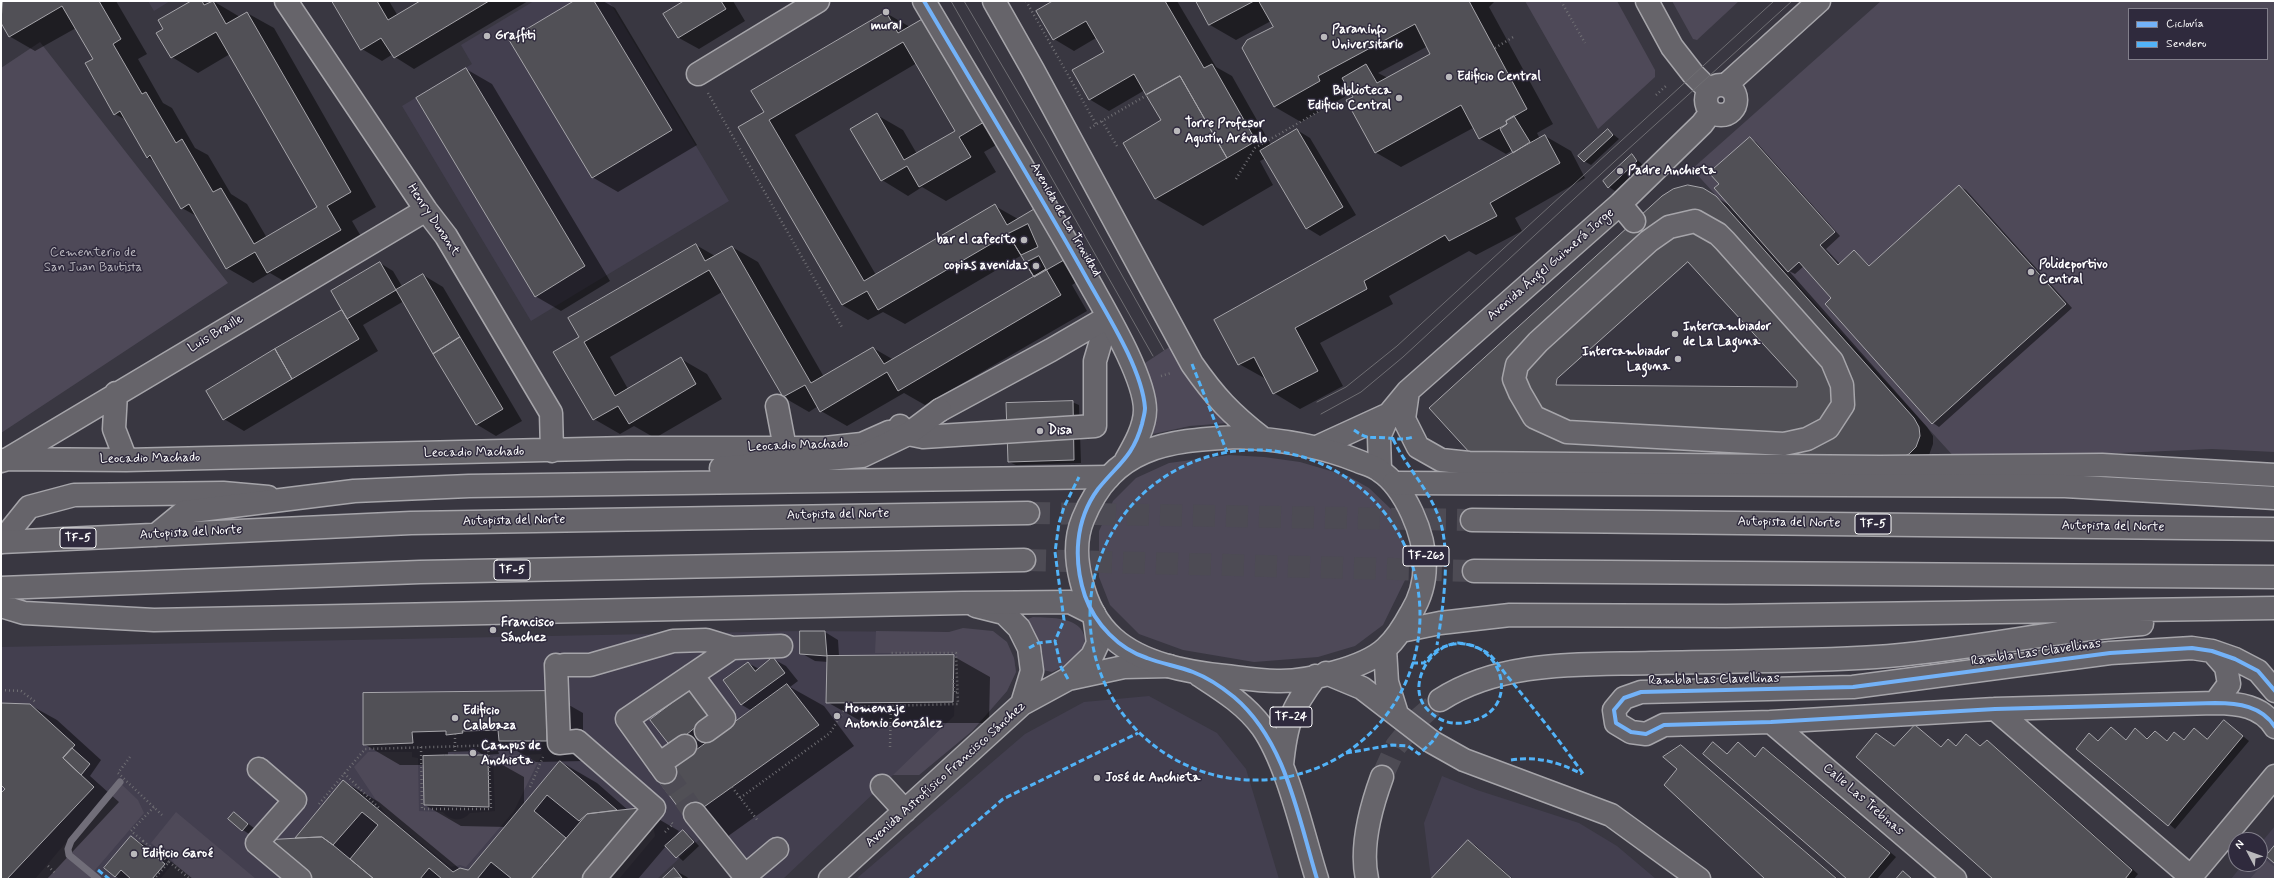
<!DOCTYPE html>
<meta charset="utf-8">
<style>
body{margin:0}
#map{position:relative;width:2276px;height:880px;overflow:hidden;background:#393741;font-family:Mynerve,sans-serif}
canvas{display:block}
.frame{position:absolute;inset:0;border:2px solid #fff;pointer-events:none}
.legend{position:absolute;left:2128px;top:8px;width:140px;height:52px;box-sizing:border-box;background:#2f2a3d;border:1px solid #827f8b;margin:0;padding:5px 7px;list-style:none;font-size:12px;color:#fff}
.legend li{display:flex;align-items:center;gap:8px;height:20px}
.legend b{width:20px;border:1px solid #827f8b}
.north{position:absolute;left:2228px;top:832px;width:40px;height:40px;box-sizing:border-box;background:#2f2a3d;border:1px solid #827f8b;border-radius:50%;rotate:311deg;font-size:11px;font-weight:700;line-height:16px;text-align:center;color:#fff}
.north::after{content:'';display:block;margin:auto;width:14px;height:18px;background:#bab9bc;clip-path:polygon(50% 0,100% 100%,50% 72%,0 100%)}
</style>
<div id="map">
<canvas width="2276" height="880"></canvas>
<div class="frame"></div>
<ul class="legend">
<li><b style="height:5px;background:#73b2f8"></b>Ciclovía</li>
<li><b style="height:5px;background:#52b3f8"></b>Sendero</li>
</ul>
<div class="north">N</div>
</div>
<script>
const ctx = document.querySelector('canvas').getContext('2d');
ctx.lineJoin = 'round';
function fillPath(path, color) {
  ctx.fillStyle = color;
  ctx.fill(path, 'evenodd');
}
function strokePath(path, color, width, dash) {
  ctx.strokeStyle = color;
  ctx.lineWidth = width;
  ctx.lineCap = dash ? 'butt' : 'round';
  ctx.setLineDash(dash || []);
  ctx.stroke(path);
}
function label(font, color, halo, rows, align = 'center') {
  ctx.font = font + ' Mynerve,sans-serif';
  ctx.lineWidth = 3;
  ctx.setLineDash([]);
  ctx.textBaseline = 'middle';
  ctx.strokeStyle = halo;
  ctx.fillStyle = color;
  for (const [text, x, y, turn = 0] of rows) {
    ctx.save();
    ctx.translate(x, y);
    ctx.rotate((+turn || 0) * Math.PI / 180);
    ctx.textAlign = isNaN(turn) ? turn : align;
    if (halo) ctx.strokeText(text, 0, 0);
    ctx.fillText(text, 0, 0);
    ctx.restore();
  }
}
const built = new Path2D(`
 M148,1h22l-16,10z
 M534,1h75l120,200 -198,120 -129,-215 70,-42 -11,-19z
 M800,631l149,1 65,26 2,14 -9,19 -35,40 -53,44h-26l-110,104h-52l-31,-40 -43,40h-656v-232z
 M1149,696l68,37 29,36 33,110h-423l169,-145 59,-32z
 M1442,776l35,14 102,33 38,23 39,33h-225l-7,-56z
 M2275,826v53h-44l12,-15h17v-20z`);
const green = new Path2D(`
 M1525,1h92l38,69v7l-57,52z
 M1672,1h67l-42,39 -4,-1z
 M1881,1h394v451l-63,-3 -255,11 -265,-291zM2129,9h138v50h-138z
 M40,42l188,241 -227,150v-365z
 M1171,346l39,61 18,16 -38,3 -37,8 4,-23 -3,-20 -9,-28z
 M1229,455l35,2 36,5 48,14 21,12 23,22 13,35 2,31 -24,49 -28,21 -37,11 -64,5 -71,-12 -44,-16 -29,-29 -11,-28v-46l14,-30 23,-23 33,-15z
 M1033,617c17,1 49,-1 52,22 0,6 -4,14 -9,19 -6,6 -16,10 -24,14l-9,-2v-16l-15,-32v-3z
 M963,628l30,3 14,11 7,16 2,14 -9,19 -35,40 -53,44h-26l61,-59 2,-63h-81l1,-22 73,1z
 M368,752h44v5l6,1 1,53 24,1c8,9 19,10 27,1l25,-2 -2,-55 49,-2 -28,57 -48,56 -6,-2 -9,2 -65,-52 -32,-48z
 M118,781l20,19 6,13 -54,63 3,3h-58z
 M176,812l80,67h-96l14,-17 -23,-19z
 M652,818l3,18 -36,43h-19z
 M2266,860l9,7v12h-25z`);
const shadow = new Path2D(`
 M1,1h115l31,53 -9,5 25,44 9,5 23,40 13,7 23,39 16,10 20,34 52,-30 -89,-154 -32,19 -26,-16 -8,-28 29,-28 16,2 4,-2 27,16 7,-4 27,15 102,179 -24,14 14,24 -72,42 -24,-14 -17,10 -26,-15 -29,-51 -16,-9 -27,-46 -8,-5 -21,-37 -11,-6 -21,-55 -18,-31 -41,23 -26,-15 -7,-12 -1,1zM228,201h2l27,47 -2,1z
 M333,1h56l9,15 24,-15h106l-114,68 -19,-12 -2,-3 -11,7 -20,-12z
 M576,1h27l12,7 82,137 -79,47 -26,-15z
 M686,1h47l12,20 -46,28 -20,-11z
 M1055,1h122l39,66 16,9 39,69 26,-15 13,8 46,77 -36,21 -13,-8 -41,-70 -6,3 13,24 -70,41 -47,-27 -32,-56 38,-23 -17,-30 -36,21 -20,-12 16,-47 -9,-14 -22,13 -20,-12z
 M1197,1h298l-6,6 64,117 -16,9 3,6 5,-3 26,15 14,27 -70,40 7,13 -46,24 -7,-4 -80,45 4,8 -73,39 23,43 -43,23 -26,-16 -8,-14 -27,-15 275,-211 -1,-3 -7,4 -26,-15 -7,-11 -72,39 -26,-15 -26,-64 -6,4 3,4 -45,26 -26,-15 -1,-80 -3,-6 -35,19 -26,-15zM1428,46l4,8 -44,24 -10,-5z
 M886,13l24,14 100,110 -26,15 12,20 -50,29 -24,-14 -14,9 -26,-16 -5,-65 26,15 14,24 39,-23 -39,-68 -122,72 81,140 119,-69 23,13 16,-9 26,15 29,50 -17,10 15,26 -162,94 -21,-12 -57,33 -26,-15 -3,-5 -9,6 -26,-15 -61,-105 -112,65 18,32 53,-30 26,15 15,25 -67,39 -21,-12 -14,8 -26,-15 -14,-82 116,-92 19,11 17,-9 26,15 66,115 49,-29 21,12 141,-83 -13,-22 -117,69 -22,-12 -15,8 -26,-15 -77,-192z
 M466,69l26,15 118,197 -49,30 -26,-15z
 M1608,130l11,9 -28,26 -7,-4z
 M1750,138l6,4 84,94 -14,13 14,15 14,-13 16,15 89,-80 7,4 106,118 -133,119 -6,-4 -101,-125 -28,-32 -9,8 -6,-3 138,156 6,9v8l-4,11 -14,10 -12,1 -200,-277 26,16 -9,-21z
 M1632,155l11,10 -28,26 -6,-4z
 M380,263l13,8 10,17 20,-13 20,12 79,134 -26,15 -20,-12 -72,-123 -41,24 15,26 -134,80 -20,-12 119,-109z
 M1072,402l7,3 2,58 -65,2 -7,-3z
 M825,632l13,8 1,16h114l37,21 -1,46h-125l-37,-21 1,-40 -13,-1 -14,-8z
 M773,659l13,7 12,15 -8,6 34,19 30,40 -130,93 -36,-21 1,-62 -38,-36 77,-10 9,12 15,-11 -10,-6 -18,-25 24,-17 11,6z
 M546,692l37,21v48l-47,1 -19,-11h-19l1,3 -14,1 39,22v29l37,-44 36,21 32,28 14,-1 36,21 -8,11 12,-11 6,4 10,11 -16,15 -17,-15 -28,33h-326l-16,-40 47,-58 36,21 81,67 9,3 38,-45 -46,-1 -36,-21 -1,-40h-24l-36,-21zM477,751l8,5 -37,1v-5z
 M1,704l29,1 27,15 44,40 -11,16 29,26 -72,77h-46v-85l5,-5 -5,-5z
 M2224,721l25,20 -74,88 -98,-80 12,-14 11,6 11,-13 16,12 8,-10 14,9 6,-7 13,9 7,-7 10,6 10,-11 13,10z
 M1915,726l27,21 6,-7 9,6 9,-11 16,12 5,-6 6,4 145,129 -4,5h-139l-118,-145 18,12z
 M1738,743l18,14 8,-9 6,4 126,105 -19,22h-29l-135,-135 15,10z
 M1681,746l6,4 151,129h-71l-89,-110z
 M234,813l20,15 -5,6 -6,-4z
 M131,837l36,21 26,21h-73l-5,-3z
 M1468,841l7,4 38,34h-81z
 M674,870l13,7 2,2h-26z`);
const stream = new Path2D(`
 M98,879l-29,-24 -1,-6 3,-8 49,-59`);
const building = new Path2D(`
 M3,1h96l22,38 -8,5 29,50 4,-2 30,51 6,-4 31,53 8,-4 33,56 63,-37 -101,-175 -45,26 -15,-25 7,-4 -5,-9 33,-19h11l2,4 9,-4 13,23 21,-12 104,180 -24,14 14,24 -74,43 -12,-21 -29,17 -37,-65 -8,5 -31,-54 -3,3 -27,-47 -6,4 -29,-52 8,-4 -31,-53 -53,31 -8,-14z
 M332,1h45l11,19 32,-19h69l-95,57 -13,-20 -20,12z
 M574,1h20l78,129 -80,48 -83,-138z
 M684,1h37l5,8 -48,29 -15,-24z
 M1053,1h112l39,67 8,-4 44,77 -29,17 -47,-82 -34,19 -12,-21 -45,26 -17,-30 32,-18 -18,-31 -33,19 -17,-29z
 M1196,1h58l-45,24z
 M1259,1h210l58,108 -21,12 1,3 -28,15 -18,-34 -86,48 -29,-53 7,-3 -11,-19 24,-14 11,19 53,-29 -15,-30 -97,52 2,5 -46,26 -32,-59 5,-8 26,-13z
 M886,12l12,21 26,-15 60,104 -25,15 12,20 -52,30 -12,-21 -26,15 -31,-52 27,-16 27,47 51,-29 -52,-89 -134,78 95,161 131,-77 12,21 27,-16 30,51 -30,17 -26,-43 -130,76 -11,-19 -25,14 -104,-178 26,-15 -13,-21z
 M466,68l119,198 -50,31 -119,-199z
 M1180,76l47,82 -72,41 -32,-56 38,-23 -15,-25z
 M1514,116l16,26 -17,11 -13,-24 7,-5 -1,-3z
 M1297,129l46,78 -37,22 -46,-78z
 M1608,129l5,6 -29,27 -6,-6z
 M1545,135l15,28 -70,40 7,13 -48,25 -4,-6 -81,46 3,8 -72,39 23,43 -45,23 -19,-37 -16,8 -24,-45z
 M1750,137l85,95 -15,13 18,20 16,-15 15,16 90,-81 107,119 -134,120 -107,-120 6,-6 -32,-36 -11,10 -74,-84 5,-4 -10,-11z
 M1632,154l5,7 -29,27 -5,-7z
 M1688,185l15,3 13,8 198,222 5,9 1,9 -4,11 -7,7 -8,4 -431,-5 -41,-45 233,-212 11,-7z
 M1028,224l10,23 -17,8 -13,-21z
 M696,244l9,17 27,-15 79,137 62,-36 11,17 162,-95 15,26 -163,96 -11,-19 -67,40 -15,-27 -22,12 -74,-127 -125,72 31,54 66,-39 15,27 -67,40 -11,-18 -25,14 -40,-68 26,-15 -11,-19z
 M1039,256l7,13 -12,8 -9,-14z
 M380,262l16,28 -49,29 -16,-28z
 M1688,262l109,119v6l-241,-2 1,-6z
 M423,274l37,63 -27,17 -37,-64z
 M342,310l17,29 -67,40 -17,-30z
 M460,337l43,72 -27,16 -43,-71z
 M275,349l17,30 -69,41 -17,-29z
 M1073,401l1,59 -66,2 -2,-59z
 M800,631h25l2,25 -27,-2z
 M954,655l-1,47 -127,1 1,-47z
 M773,657l12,16 -44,32 -18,-25 25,-18 7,9z
 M787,684l32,41 -132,94 -30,-40z
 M692,688l20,26 -41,33 -21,-27z
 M547,691v50h-48l-1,-11 -36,1 1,2 -17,2v-4l-34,1 1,11 -50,2v-52z
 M1,703l29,1 45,41 -12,13 31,29 -87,92h-6v-86l4,-4 -4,-4z
 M2224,720l19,16 -75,90 -92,-77 13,-16 9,8 13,-14 15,13 9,-12 12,11 8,-8 12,10 7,-9 10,8 10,-12 13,11z
 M1915,725l26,22 7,-8 8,7 10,-12 14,12 7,-6 145,130 -7,9h-132l-137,-122 20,-24 18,13z
 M1713,742l14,12 11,-12 17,15 8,-10 127,106 -22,26h-21l-144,-125z
 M1681,745l156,134h-72l-101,-94 13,-16 -14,-12z
 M72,748l18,16 -9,11 -18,-17z
 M445,755h43l1,52 -65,-2 -1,-49z
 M560,761l57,49 -30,4 -8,7 -32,-26 -13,16 32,27 -35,41h-19l-21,-17 -14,17h-35l-13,-11 -9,11h-46l-24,-20 28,-34 -16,-13 -29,33 -11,-8 -27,1 48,-58 110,92 7,-4 8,2z
 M642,808l-58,71h-53l56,-65z
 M234,812l14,12 -6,7 -14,-12z
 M683,830l11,12 -18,16 -11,-12z
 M131,836l34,28 -13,15h-21l-10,-9 -6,7 -11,-9z
 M322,837l11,8 41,34h-63l-42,-39z
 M1468,840l44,39h-81z
 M2275,845v19l-9,-8z
 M674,868l8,10 -20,1z
 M1903,871l9,8h-16z`);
const minorTunnel = new Path2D(`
 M665,772l30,42`);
const majorTunnel = new Path2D(`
 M1382,777l14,-31 21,-26 23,-20`);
const highwayTunnel = new Path2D(`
 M1028,513l444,7
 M1024,560l450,11`);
const path = new Path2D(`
 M1026,1l70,123
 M1561,1l24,42
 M1495,48l20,-12
 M708,93l135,236
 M1656,95l10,-9
 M1090,128l12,-7
 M1117,146l-15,-25 45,-26
 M1236,179l19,-31 66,-38
 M1161,376l10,-3
 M953,679l1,14 3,-1
 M1,690l20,1 16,12
 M421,747l1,62h69l-3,-65
 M890,747l1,-44
 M455,755v-21
 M130,757l-12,16 44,42
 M344,773l35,35
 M530,787l13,-30
 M732,787l26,34
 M740,798l90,-65 16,-26 112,-3 -2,-51h-65
 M319,804l46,-55 171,-5
 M665,832l8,-8 -2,-2
 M143,841l26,21 -15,17
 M140,844l3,-3 -12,-10 23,-24
 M169,862l21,17
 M48,866l7,7`);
const minor = new Path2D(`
 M286,1l140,209 20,26 105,177 1,38
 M1647,1l25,46 21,27 16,16
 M698,74l120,-73
 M1706 100a15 15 0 1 1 30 0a15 15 0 1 1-30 0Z
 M1726,85l93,-84
 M1620,204l14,17
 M1695,221l23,13 7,7 107,120 10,24 1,20 -15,23 -21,11 -23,5 -217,-12 -33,-15 -14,-24 -6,-14 3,-14 21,-23 111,-101 20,-14z
 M1408,391l-4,28 14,28 23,13 28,3 411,4 222,-2 173,10
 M116,393l-2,36 12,31
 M777,406l8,42
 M900,426l8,8 15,3 172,-11v-65l13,-44
 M1317,447l72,-33 7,2
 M8,459l418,-249
 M1,461l7,-2 118,1 502,-12h197l37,-4 27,-12
 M1380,470l-1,-33 10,-23 19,-23 212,-187 82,-80 9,-12
 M1,542l28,-35 45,-12 149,-2 45,4
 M976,606l28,7 15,15 10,20 3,23 -10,33
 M2212,651l14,16 3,17 -14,19
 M556,665l3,78 18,-2 77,67 -60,71
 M564,665h26l83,-24 33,-1 26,8
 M692,675l32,43 -18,13
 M1068,679l56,-12 45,-1
 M2275,691l-17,-20 -23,-12 -23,-8 -20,-3 -82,5 -257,34 -212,5 -17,6 -10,12 2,13 15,9 15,2 18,-9 107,-3 224,-13 220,-6c23,0 47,3 60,24
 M1995,709l196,168
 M1771,722l184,157
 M659,764l26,-18
 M259,769l36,31 -38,43 43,36
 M665,772l-38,-53 105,-71 49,-2
 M882,786l23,25
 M695,814l50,62 32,-27
 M830,879l192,-175 46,-25 24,-23 6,-13 -4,-29
 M2189,879l86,-103`);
const major = new Path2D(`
 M924,1c55,93 111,185 164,279 17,31 57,97 57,130 0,17 -11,36 -19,50
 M994,1l39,69 159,294c23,33 39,50 70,74
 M940,410l111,-60 57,-33
 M1236,437c42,2 83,8 122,24 7,3 16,5 22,10 14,9 25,27 32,42 15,33 19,68 -1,100 -7,13 -14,25 -25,35 -21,20 -80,34 -109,33 -17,0 -35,-3 -52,-5 -38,-4 -83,-12 -112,-38 -17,-15 -27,-37 -32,-58 -5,-20 -6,-42 2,-61 30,-73 83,-78 153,-82z
 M1401,631l39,-8 70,-8 216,1 549,-8
 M1385,649l2,33 10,32
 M1326,673l36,15 70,54 32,18 147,55 88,64
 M1199,675c23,15 46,29 63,52 26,37 41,108 55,152
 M1440,700c62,-40 140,-35 211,-37 75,-2 150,-1 225,-6 89,-6 177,-27 266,-33
 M1282,765c4,-41 9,-56 34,-89
 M1367,879c-7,-32 4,-72 15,-102`);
const highway = new Path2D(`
 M721,468l141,-12 46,-22 32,-24
 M1394,483l671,3 210,12
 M1472,520l803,9
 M156,535l28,-23 170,-21 115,-5 640,-9
 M1,542l410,-19 617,-10
 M1474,571l801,6
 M1,588l419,-16 604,-12
 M1,606l23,7 130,7 809,-17 107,-1 24,12`);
const tram = new Path2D(`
 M951,1l202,355
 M964,1l82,139 118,210
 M1317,402l29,-15 51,-41 377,-345
 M1321,414l40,-22 42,-35 211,-195 178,-161`);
const quiet = new Path2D(`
 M1192,364l35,88
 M1354,430c15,11 17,6 33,8 11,1 16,2 26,-1
 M1393,439c12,26 34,48 45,76 14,34 5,93 -1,130
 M1090 615a165 165 0 1 1 330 0a165 165 0 1 1-330 0Z
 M1029,648l9,-5 17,-2
 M1412,663h12c4,-4 9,-11 15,-14 55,-28 93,60 29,73 -16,4 -30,-1 -41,-13 -21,-22 2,-64 31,-66 8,0 21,5 28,9 8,5 16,18 22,25 26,32 52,64 76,98
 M1068,679l-7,-12 -6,-26 9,-21 -9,-68 4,-29 5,-16 15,-30
 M1346,753l46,-8 16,1 11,8 13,-12 10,-15
 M1511,760c26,-4 48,2 71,14
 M98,870l11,9
 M910,879l93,-80 135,-66`);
const cycleway = new Path2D(`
 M924,1c54,92 110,183 162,276 20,36 56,91 59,131 0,5 -2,11 -3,16 -9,33 -24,40 -44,65 -23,31 -25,71 -13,107 10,28 34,53 62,62 15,6 31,8 46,14 13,5 30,16 41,25 52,44 64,120 83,182
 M2275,691l-17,-20 -23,-12 -23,-8 -20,-3 -82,5 -257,34 -212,5 -17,6 -10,12 2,13 15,9 15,2 18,-9 107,-3 224,-13 220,-6c23,0 47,3 60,24`);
const markers = [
 [886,12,4,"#bab9bc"],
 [487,36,4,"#bab9bc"],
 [1324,37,4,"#bab9bc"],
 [1449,77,4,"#bab9bc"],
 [1399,98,4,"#bab9bc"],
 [1177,131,4,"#bab9bc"],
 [1620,171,4,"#bab9bc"],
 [1024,240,4,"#bab9bc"],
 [1036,266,4,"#bab9bc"],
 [2031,272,4,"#bab9bc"],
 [1675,334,4,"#bab9bc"],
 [1678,359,4,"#bab9bc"],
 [1040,431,4,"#bab9bc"],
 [493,630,4,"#bab9bc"],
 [837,716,4,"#bab9bc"],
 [455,718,4,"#bab9bc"],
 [473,753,4,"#bab9bc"],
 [1097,778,4,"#bab9bc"],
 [134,854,4,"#bab9bc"]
];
const shields = [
 [1873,524,36],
 [78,538,36],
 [1426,556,46],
 [512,570,36],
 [1291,717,42]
];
const shieldNames = [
 ["TF-5",1873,524],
 ["TF-5",78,538],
 ["TF-263",1426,556],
 ["TF-5",512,570],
 ["TF-24",1291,717]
];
const poiNames = [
 ["mural",886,26,"center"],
 ["Paraninfo",1332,30],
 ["Universitario",1332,45],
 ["Graffiti",495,36],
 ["Edificio Central",1457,77],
 ["Biblioteca",1391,91,"right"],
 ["Edificio Central",1391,106,"right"],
 ["Torre Profesor",1185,124],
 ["Agustín Arévalo",1185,139],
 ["Padre Anchieta",1628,171],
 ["bar el cafecito",1016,240,"right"],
 ["Polideportivo",2039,265],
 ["Central",2039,280],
 ["copias avenidas",1028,266,"right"],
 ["Intercambiador",1683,327],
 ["de La Laguna",1683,342],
 ["Intercambiador",1670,352,"right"],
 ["Laguna",1670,367,"right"],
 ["Disa",1048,431],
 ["Francisco",501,623],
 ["Sánchez",501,638],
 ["Homenaje",845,709],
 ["Antonio González",845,724],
 ["Edificio",463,711],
 ["Calabaza",463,726],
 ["Campus de",481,746],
 ["Anchieta",481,761],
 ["José de Anchieta",1105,778],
 ["Edificio Garoé",142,854]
];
const streetNames = [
 ["Henry Dunant",433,220,56],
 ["Avenida de La Trinidad",1065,220,60],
 ["Avenida Ángel Guimerá Jorge",1551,265,-41],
 ["Luis Braille",216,334,-31],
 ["Leocadio Machado",798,446,-2],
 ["Leocadio Machado",474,453,-1],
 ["Leocadio Machado",150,459,-1],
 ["Autopista del Norte",838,515,-1],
 ["Autopista del Norte",514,521,-1],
 ["Autopista del Norte",1789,523,1],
 ["Autopista del Norte",2113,527,1],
 ["Autopista del Norte",191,533,-3],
 ["Rambla Las Clavellinas",2036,653,-8],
 ["Rambla Las Clavellinas",1714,680,-1],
 ["Avenida Astrofísico Francisco Sánchez",946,775,-42],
 ["Calle Las Trebinas",1863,800,41]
];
const parkNames = [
 ["Cementerio de",93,253],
 ["San Juan Bautista",93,268]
];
fillPath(built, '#433f4f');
fillPath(green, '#4e4958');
fillPath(shadow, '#0007');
strokePath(stream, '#716e79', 7);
fillPath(building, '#515056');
strokePath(building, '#a6a5aa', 1);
strokePath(minorTunnel, '#4d4b54', 22, [22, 11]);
strokePath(majorTunnel, '#4d4b54', 22, [22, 11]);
strokePath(highwayTunnel, '#4d4b54', 22, [22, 11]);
strokePath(minor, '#a6a5aa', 25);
strokePath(major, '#a6a5aa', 25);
strokePath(highway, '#a6a5aa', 25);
strokePath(path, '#6f6e73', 2.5, [1, 3]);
strokePath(minor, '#66646a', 22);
strokePath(major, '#66646a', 22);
strokePath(highway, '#66646a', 22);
strokePath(tram, '#6f6e73', 1);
strokePath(quiet, '#52b3f8', 3, [6, 3]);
strokePath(cycleway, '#73b2f8', 4);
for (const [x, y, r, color] of markers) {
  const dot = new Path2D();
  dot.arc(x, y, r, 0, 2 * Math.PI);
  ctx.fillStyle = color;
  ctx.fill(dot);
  strokePath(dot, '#2f2a3d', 1.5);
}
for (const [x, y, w] of shields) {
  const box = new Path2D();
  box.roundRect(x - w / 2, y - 10, w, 20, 3);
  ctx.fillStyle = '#2f2a3d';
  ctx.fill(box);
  strokePath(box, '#fff', 1);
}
label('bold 12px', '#fff', null, shieldNames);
label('bold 13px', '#fff', '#2f2a3d', poiNames, 'left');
label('13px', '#fff', '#2f2a3d', streetNames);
label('13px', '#b9b7be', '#2f2a3d', parkNames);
</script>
